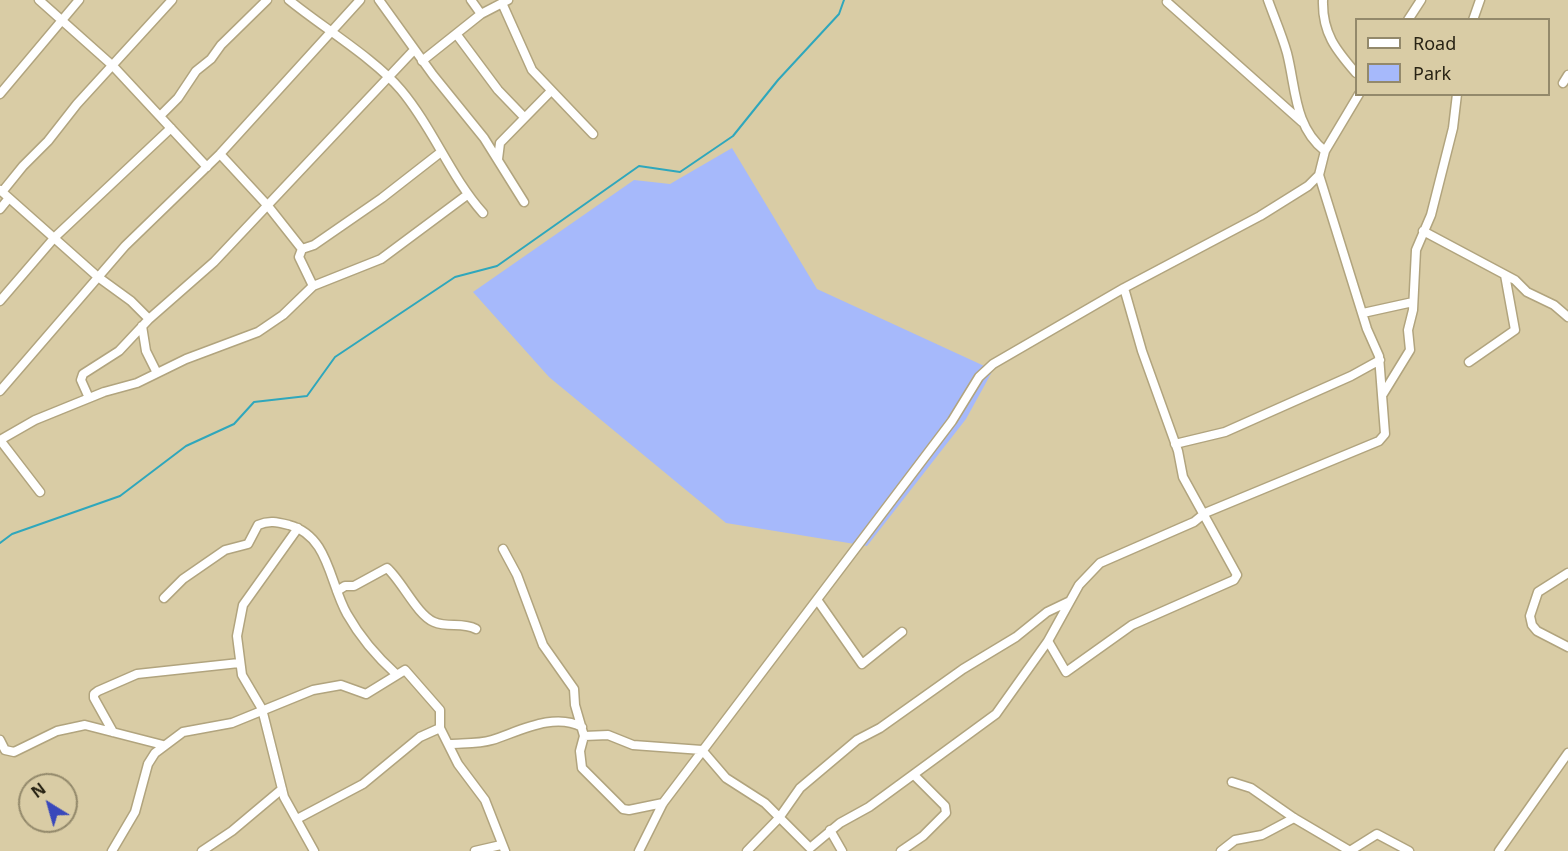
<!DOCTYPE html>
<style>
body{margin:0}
#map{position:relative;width:1568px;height:851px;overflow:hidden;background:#d9cca5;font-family:"Noto Sans",sans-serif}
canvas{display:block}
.legend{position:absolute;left:1355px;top:18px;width:195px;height:78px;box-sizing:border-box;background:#d9cca5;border:2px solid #93896b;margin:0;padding:8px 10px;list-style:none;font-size:18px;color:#292415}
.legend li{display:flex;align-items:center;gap:12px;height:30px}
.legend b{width:30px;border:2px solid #93896b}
.north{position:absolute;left:18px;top:773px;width:60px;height:60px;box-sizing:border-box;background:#d9cca5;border:2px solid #93896b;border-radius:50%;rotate:323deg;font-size:16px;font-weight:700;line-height:24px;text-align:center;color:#292415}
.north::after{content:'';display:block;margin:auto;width:21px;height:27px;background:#3948bb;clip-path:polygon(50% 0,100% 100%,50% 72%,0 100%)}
</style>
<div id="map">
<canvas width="1568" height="851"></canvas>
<ul class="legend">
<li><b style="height:8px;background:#fff"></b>Road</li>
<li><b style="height:16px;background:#a6b9fb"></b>Park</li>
</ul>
<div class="north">N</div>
</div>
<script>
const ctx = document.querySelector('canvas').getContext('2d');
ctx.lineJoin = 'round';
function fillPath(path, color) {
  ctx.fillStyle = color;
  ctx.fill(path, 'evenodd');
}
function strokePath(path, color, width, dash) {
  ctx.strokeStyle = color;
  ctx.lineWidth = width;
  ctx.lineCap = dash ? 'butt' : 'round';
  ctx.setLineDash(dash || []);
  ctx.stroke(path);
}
const green = new Path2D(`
 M732,148l85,141 176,81 -27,49 -99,127 -141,-23 -177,-146 -76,-85 161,-112 36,4z`);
const stream = new Path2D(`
 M0,543l12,-9 108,-38 66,-50 48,-22 20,-22 53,-6 28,-39 120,-80 42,-11 142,-100 41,6 53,-36 45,-56 61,-66 5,-14`);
const street = new Path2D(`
 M39,0l74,66 94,101
 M289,0c33,27 86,59 112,90 32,38 49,86 82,123
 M379,0l54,75 51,63 40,64
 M471,0l10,14
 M1268,0c6,17 14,35 19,53 9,35 7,74 38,98
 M1323,0c-1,33 13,50 33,73
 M1167,2l135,120
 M502,3l30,67 61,64
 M1408,20l13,-20
 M1473,20l7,-20
 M457,35l41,55 26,27
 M422,61l59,-47 27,-14
 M1563,83l5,-8
 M0,94l79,-94
 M160,116l18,-18 18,-27 15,-12 10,-14 46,-45
 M220,154l48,52 34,43
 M498,159l2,-16 51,-52
 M0,190l98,87 33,24 18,18
 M2,192l21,-26 25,-25 29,-37 95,-104
 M0,209l9,-11
 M1423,231l92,49 12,12 27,13 14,12
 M313,286l-14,-29 3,-8 12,-4 68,-47 59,-46
 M0,301l55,-64 116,-109
 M1363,313l50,-11
 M142,326l4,25 11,22
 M1469,362l46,-32 -10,-55
 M0,391l125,-145 95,-92 140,-154
 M1383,394l27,-44 -2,-20 5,-20 3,-60 15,-35 22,-87 4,-34
 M89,398l-8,-18 2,-6 36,-23 30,-32 65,-57 200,-212
 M0,440l35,-20 69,-28 33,-9 49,-24 72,-27 25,-17 30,-29 68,-27 86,-64
 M0,440l40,52
 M1175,444l50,-12 126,-56 29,-16
 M298,528l-55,77 -6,31 5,39 20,34 22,88 30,54
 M503,549l14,26 26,70 31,44 1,16 9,31 -4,15 2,17 41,41 6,1 34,-7
 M1568,573l-30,19 -8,24 2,9 5,6 31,16
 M337,591l8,-5h9l33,-18c15,13 30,47 47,54 14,6 28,0 42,7
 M164,598l19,-19 42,-29 23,-6 10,-19c11,-5 19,-3 31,0 40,11 40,57 58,89 13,23 29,42 49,60
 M818,601l44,63 40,-32
 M1048,641l18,31 66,-47 102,-45 3,-5 -54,-98 -5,-26 -36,-100 -18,-63
 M113,732l-19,-34v-4l4,-3 39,-17 102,-11
 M584,736l24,-1 25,10 69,5 24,28 39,25 45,45 30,-25 29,-16 127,-93 52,-73 31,-56 21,-22 94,-41 11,-9 174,-72 6,-7 -6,-78 -12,-27 -48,-154
 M0,740l5,10 9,2 43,-21 28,-6 78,20
 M450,744c13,-1 29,0 42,-4 28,-9 62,-28 90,-13
 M1232,782l19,6 43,30 56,33
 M297,819l66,-35 57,-47 20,-9
 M830,830l12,21
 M112,851l23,-39 13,-48 7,-11 28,-21 49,-9 81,-33 28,-5 25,9 39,-24 35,40v18l18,36 27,36 20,51
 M202,851l30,-20 50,-42
 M475,851l26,-6
 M639,851l24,-48 289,-382 27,-44 14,-13 131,-76 136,-72 48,-30 11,-11 6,-24 34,-57
 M747,851l32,-33 21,-30 57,-48 23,-12 83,-59 53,-32 31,-25 23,-11
 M901,851l22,-15 23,-23 -1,-7 -31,-31
 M1221,851l14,-11 27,-5 32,-17
 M1350,851l27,-17 32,17
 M1499,851l69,-98`);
fillPath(green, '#a6b9fb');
strokePath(stream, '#2fa7bc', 2);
strokePath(street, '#b1a47e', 11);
strokePath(street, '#fff', 8);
</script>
